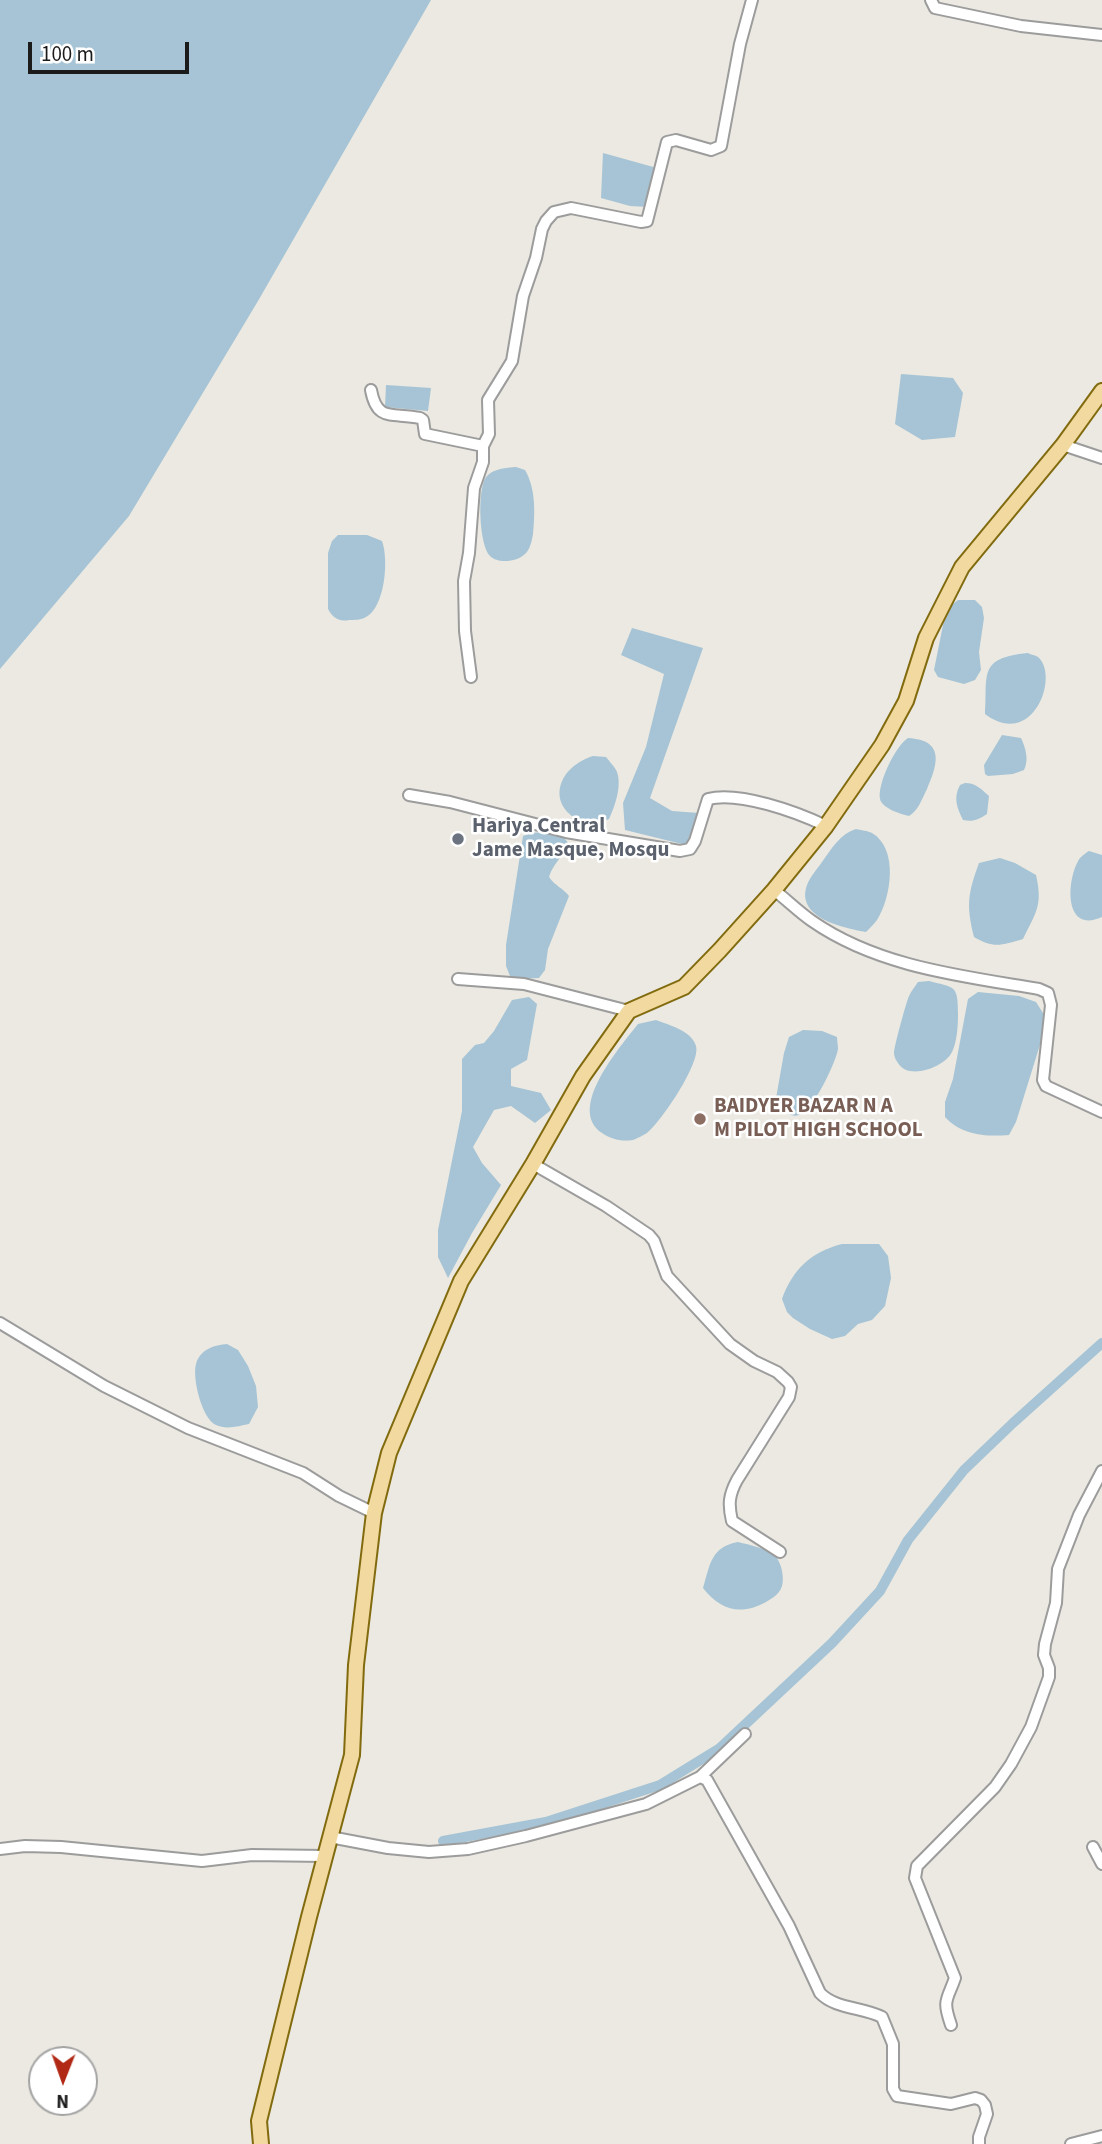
<!DOCTYPE html>
<style>
body{margin:0}
#map{position:relative;width:1102px;height:2144px;overflow:hidden;background:#ebe9e1;font-family:"Source Sans 3",sans-serif}
canvas{display:block}
.north{position:absolute;left:28px;top:2046px;width:70px;height:70px;box-sizing:border-box;background:#fff;border:2px solid #a4a4a4;border-radius:50%;rotate:181deg;font-size:19px;font-weight:700;line-height:28px;text-align:center;color:#1b1b1b}
.north::after{content:'';display:block;margin:auto;width:24px;height:32px;background:#b12915;clip-path:polygon(50% 0,100% 100%,50% 72%,0 100%)}
.scale{position:absolute;left:28px;top:42px;width:161px;height:32px;box-sizing:border-box;border:4px solid #1b1b1b;border-top:0;padding-left:9px;font-size:21px;line-height:24px;white-space:nowrap;color:#1b1b1b;-webkit-text-stroke:5px #fff;paint-order:stroke}
</style>
<div id="map">
<canvas width="1102" height="2144"></canvas>
<div class="north">N</div>
<div class="scale">100 m</div>
</div>
<script>
const ctx = document.querySelector('canvas').getContext('2d');
ctx.lineJoin = 'round';
function fillPath(path, color) {
  ctx.fillStyle = color;
  ctx.fill(path, 'evenodd');
}
function strokePath(path, color, width, dash) {
  ctx.strokeStyle = color;
  ctx.lineWidth = width;
  ctx.lineCap = dash ? 'butt' : 'round';
  ctx.setLineDash(dash || []);
  ctx.stroke(path);
}
function label(font, color, halo, rows, align = 'center') {
  ctx.font = font + ' "Source Sans 3",sans-serif';
  ctx.lineWidth = 5;
  ctx.setLineDash([]);
  ctx.textBaseline = 'middle';
  ctx.strokeStyle = halo;
  ctx.fillStyle = color;
  for (const [text, x, y, turn = 0] of rows) {
    ctx.save();
    ctx.translate(x, y);
    ctx.rotate((+turn || 0) * Math.PI / 180);
    ctx.textAlign = isNaN(turn) ? turn : align;
    if (halo) ctx.strokeText(text, 0, 0);
    ctx.fillText(text, 0, 0);
    ctx.restore();
  }
}
const water = new Path2D(`
 M0,0h431l-173,301 -129,215 -129,153z
 M603,153l54,15 -9,39 -18,-1 -29,-8z
 M901,374l52,4 10,15 -8,44 -33,3 -27,-16z
 M386,385l45,3 -3,23 -43,-4z
 M516,467l9,3c11,19 10,43 8,64 -1,6 -3,16 -8,20 -8,8 -27,10 -35,2 -11,-11 -13,-66 -4,-79 8,-9 20,-9 30,-10z
 M338,535h29l15,6c7,19 3,66 -16,76 -5,3 -11,3 -17,3 -10,2 -16,-2 -21,-11v-56l4,-12z
 M958,600h17l7,7 2,11 -5,34 2,18 -6,10 -11,4 -26,-7 -4,-7 9,-45 6,-18z
 M632,628l71,20 -53,150 22,13 27,2 -13,32 -61,-15 -2,-27 23,-56 18,-73 -43,-19z
 M1028,653c3,2 7,2 10,4 22,19 -5,93 -53,57 3,-39 -8,-56 43,-61z
 M1002,735l19,3c5,11 8,22 3,32l-11,4 -25,2 -3,-2 -1,-9z
 M908,738c37,2 30,26 19,51 -5,10 -9,22 -18,27 -9,-2 -27,-8 -29,-17 -3,-15 16,-54 28,-61z
 M593,756l13,1c3,4 9,10 11,15 5,14 -2,34 -8,47l-16,6c-48,-11 -41,-56 0,-69z
 M965,783c11,0 16,6 24,13l-2,18c-9,6 -14,8 -24,6 -6,-12 -10,-22 -3,-35z
 M856,829c5,1 12,2 16,4 27,16 19,65 5,87 -3,4 -7,8 -11,12 -22,-4 -71,-14 -59,-47 3,-8 10,-16 15,-23 10,-14 18,-28 34,-33z
 M544,832c11,1 20,2 25,13 -6,11 -16,19 -20,32 6,9 14,11 20,19l-21,53 -3,21 -6,8 -23,1 -6,-3 -4,-10v-21l17,-109 8,-3z
 M1089,851l13,4v62c-40,18 -35,-41 -22,-59 1,-1 8,-7 9,-7z
 M1000,858l15,5 21,12c7,31 0,37 -13,64 -21,6 -29,10 -49,-2 -8,-32 -6,-44 5,-74z
 M929,981c26,7 29,3 29,34 0,11 -1,27 -6,37 -7,15 -44,29 -54,11 -2,-3 -4,-6 -4,-10 0,-6 12,-50 15,-57 2,-5 6,-9 9,-14z
 M978,992l41,4 17,6 7,11v22l-27,87 -7,13c-23,2 -48,0 -64,-18v-15l8,-23 15,-80z
 M529,997l8,7 -10,56 -16,9v17l30,7 10,17 -16,13 -24,-17 -17,4 -21,37 9,16 19,22 -29,48 -24,45 -10,-21v-27l24,-119v-52l13,-14 9,-2 10,-12 18,-31z
 M656,1020c13,5 36,11 40,26 5,17 -35,76 -49,87 -3,2 -11,6 -14,7 -12,2 -22,-1 -31,-7 -36,-24 18,-86 36,-109z
 M803,1030l19,1 15,6c0,4 1,8 1,12 -2,13 -25,62 -39,66 -9,3 -18,-5 -24,-11l9,-51 5,-16z
 M842,1244h37l9,12 3,22 -6,28 -13,14 -14,4 -13,12 -13,3 -22,-10 -17,-11 -6,-6 -5,-13c11,-30 29,-47 60,-55z
 M227,1344l11,6 10,16 8,20 2,21 -9,17c-10,2 -23,6 -33,1 -14,-6 -24,-47 -20,-61 4,-15 19,-19 31,-20z
 M738,1542c12,3 28,6 37,14 4,4 6,10 7,15 3,17 -2,23 -16,31 -25,14 -46,8 -63,-14 7,-24 8,-41 35,-46z`);
const canal = new Path2D(`
 M443,1841l103,-19 114,-37 60,-37 112,-105 48,-52 28,-51 56,-70 49,-47 89,-80`);
const minor = new Path2D(`
 M931,0l4,8 86,18 81,9
 M371,390c6,33 22,22 49,28l3,2 2,14 58,12v16l-9,26 -5,65 -5,28 1,50 6,46
 M1063,445l39,13
 M483,446l6,-12 -1,-34 24,-39 11,-65 13,-38 6,-29 4,-8 8,-9 17,-4 70,14 6,-1 20,-79 9,-2 35,10 10,-4 19,-102 12,-44
 M409,795l41,7 116,30 114,19 10,-2 5,-8 13,-42c31,-8 89,13 118,27
 M774,890c13,10 25,22 38,31 66,46 150,55 227,68l9,4 3,12 -8,75 3,6 56,26
 M458,979l66,5 105,27
 M533,1164l73,42 43,29 5,6 13,35 63,68 24,17 23,11 11,10 3,5 -2,10 -52,83c-8,15 -9,24 -5,41l48,31
 M0,1323l104,63 84,42 115,45 36,23 35,17
 M700,1777l45,-43
 M330,1837l58,11 41,4 39,-3 58,-13 120,-32 54,-27 7,3 82,146 31,67c15,16 43,14 62,24l11,27v45l4,7 54,8 24,-6 6,2 4,5 2,9 -8,23v7
 M1093,1847l9,17
 M0,1849l25,-3 36,1 141,14 50,-6 73,1
 M951,2025c-9,-26 -4,-24 4,-47l-40,-100 2,-12 78,-79 16,-23 20,-37 18,-50v-9l-5,-13 1,-11 11,-41 2,-34 21,-54 23,-44
 M1071,2144l31,-8`);
const major = new Path2D(`
 M261,2144l-2,-23 50,-204 43,-162 4,-90 18,-152 15,-60 72,-172 72,-117 50,-88 46,-65 55,-24 36,-37 54,-60 52,-64 56,-81 24,-44 20,-63 36,-71 101,-122 39,-54`);
const markers = [
 [458,839,7,"#6b7280"],
 [700,1119,7,"#8d6e63"]
];
const worshipNames = [
 ["Hariya Central",472,827],
 ["Jame Masque, Mosqu",472,851]
];
const educationNames = [
 ["BAIDYER BAZAR N A",714,1107],
 ["M PILOT HIGH SCHOOL",714,1131]
];
fillPath(water, '#a6c4d5');
strokePath(canal, '#a6c4d5', 10);
strokePath(minor, '#9c9c9c', 14);
strokePath(major, '#826b0f', 18);
strokePath(minor, '#fff', 10);
strokePath(major, '#f1d9a0', 14);
for (const [x, y, r, color] of markers) {
  const dot = new Path2D();
  dot.arc(x, y, r, 0, 2 * Math.PI);
  ctx.fillStyle = color;
  ctx.fill(dot);
  strokePath(dot, '#fff', 2.5);
}
label('bold 21px', '#5b616d', '#fff', worshipNames, 'left');
label('bold 21px', '#785e54', '#fff', educationNames, 'left');
</script>
